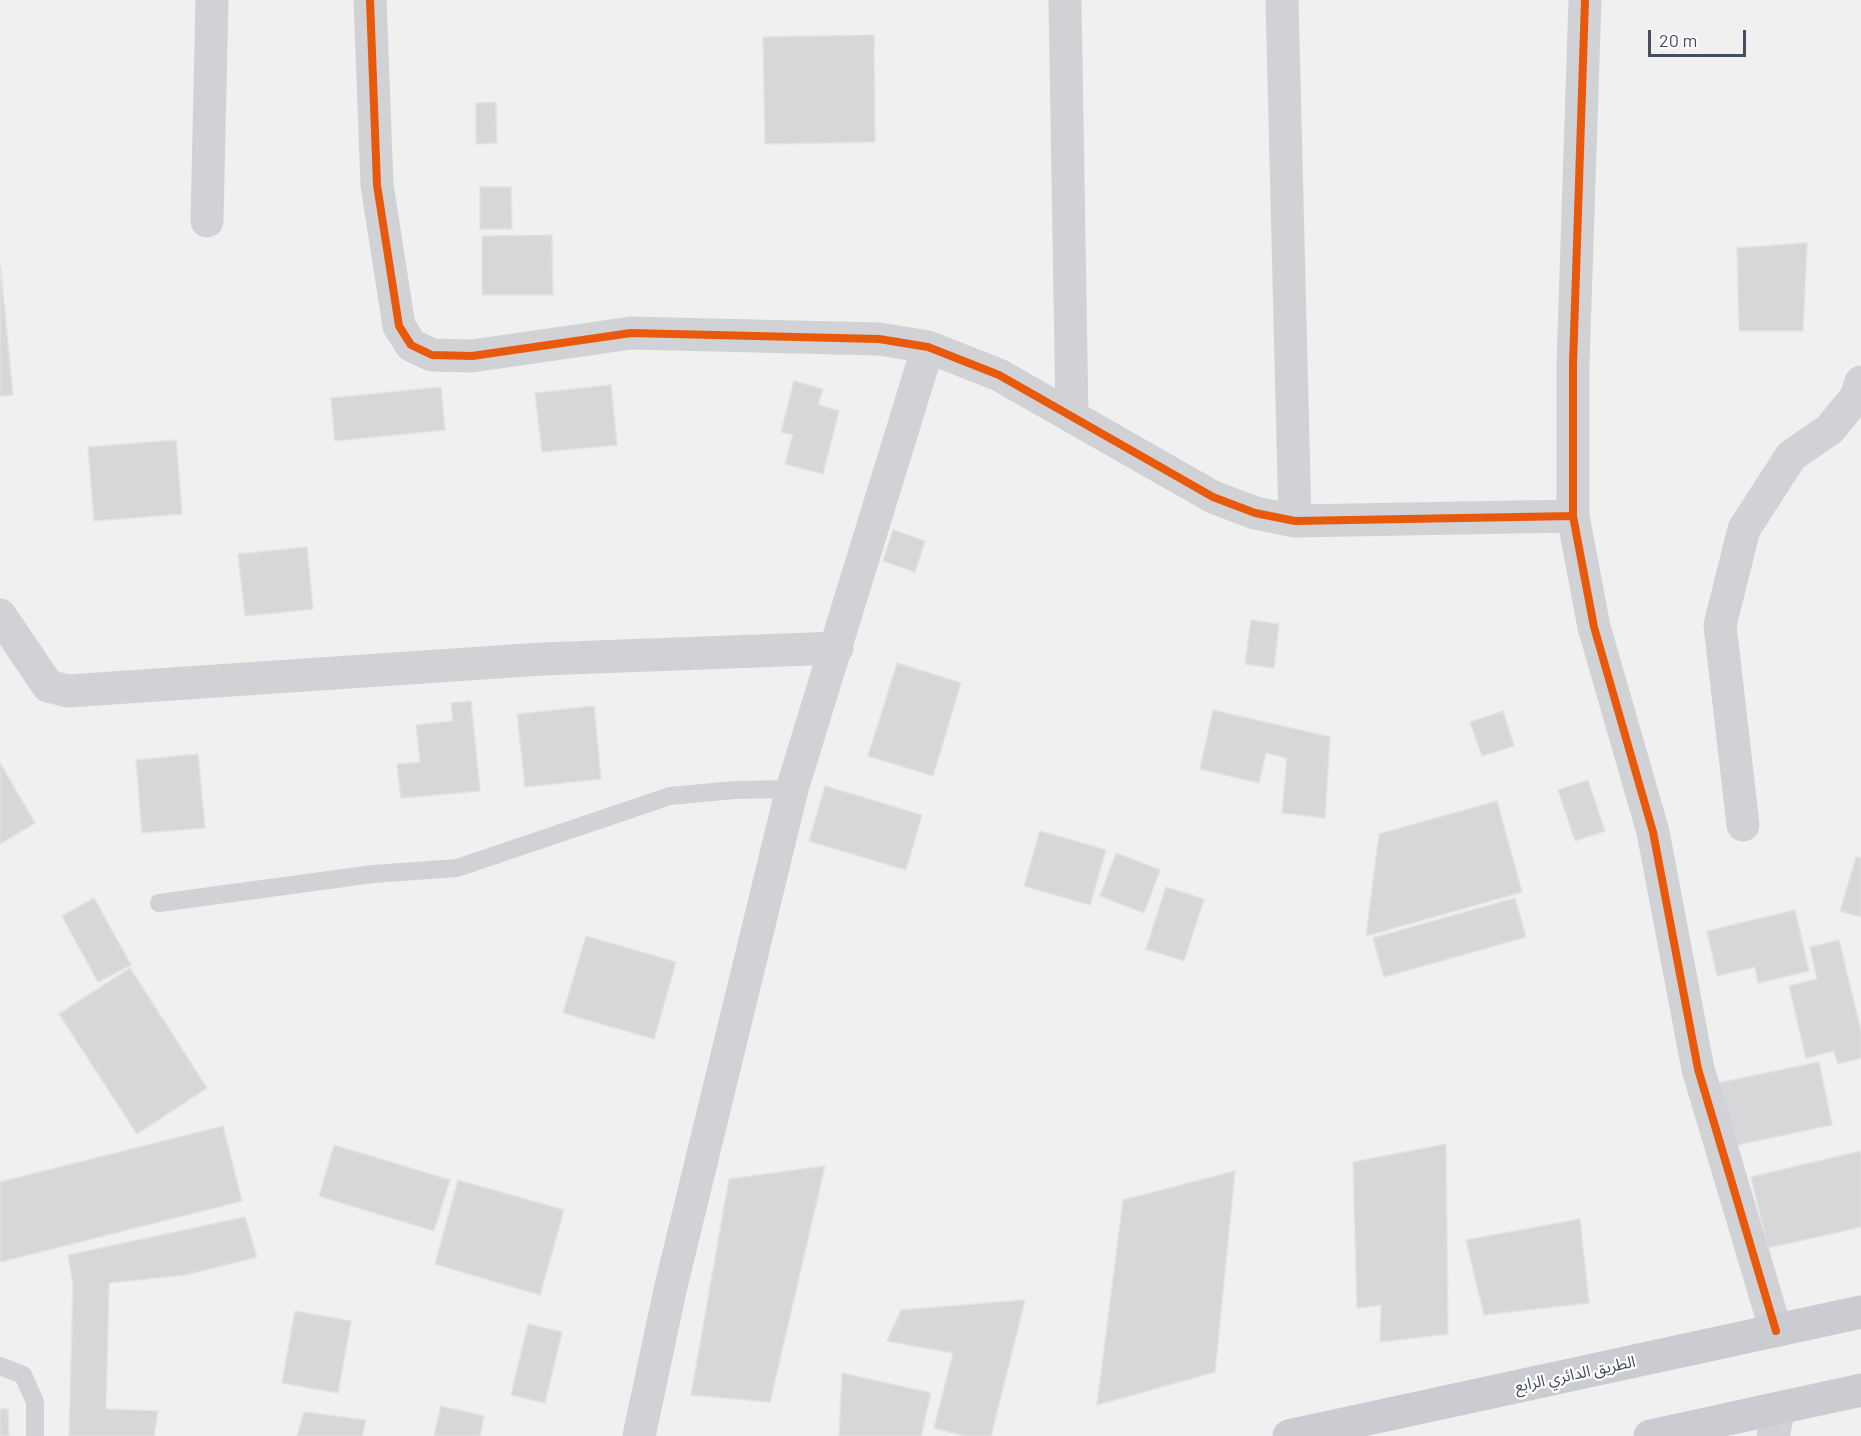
<!DOCTYPE html>
<meta charset="utf-8">
<style>
body{margin:0}
#map{position:relative;width:1861px;height:1436px;overflow:hidden;background:#f1f0f0;font-family:Barlow,sans-serif}
canvas{display:block}
.scale{position:absolute;left:1648px;top:30px;width:98px;height:27px;box-sizing:border-box;border:3px solid #464e5e;border-top:0;padding-left:8px;font-size:18px;line-height:21px;white-space:nowrap;color:#464e5e;-webkit-text-stroke:4px #fff;paint-order:stroke}
</style>
<div id="map">
<canvas width="1861" height="1436"></canvas>
<div class="scale">20 m</div>
</div>
<script>
const ctx = document.querySelector('canvas').getContext('2d');
ctx.lineJoin = 'round';
function fillPath(path, color) {
  ctx.fillStyle = color;
  ctx.fill(path, 'evenodd');
}
function strokePath(path, color, width, dash) {
  ctx.strokeStyle = color;
  ctx.lineWidth = width;
  ctx.lineCap = dash ? 'butt' : 'round';
  ctx.setLineDash(dash || []);
  ctx.stroke(path);
}
function label(font, color, halo, rows, align = 'center') {
  ctx.font = font + ' Barlow,"Noto Sans Arabic",sans-serif';
  ctx.lineWidth = 4.5;
  ctx.setLineDash([]);
  ctx.textBaseline = 'middle';
  ctx.strokeStyle = halo;
  ctx.fillStyle = color;
  for (const [text, x, y, turn = 0] of rows) {
    ctx.save();
    ctx.translate(x, y);
    ctx.rotate((+turn || 0) * Math.PI / 180);
    ctx.textAlign = isNaN(turn) ? turn : align;
    if (halo) ctx.strokeText(text, 0, 0);
    ctx.fillText(text, 0, 0);
    ctx.restore();
  }
}
const building = new Path2D(`
 M874,35l1,107 -110,2 -2,-107z
 M496,102l1,41 -21,1v-41z
 M480,187h31l1,42h-32z
 M552,235l1,60h-71v-59z
 M1807,243l-4,88h-64l-2,-83z
 M0,262l13,133 -13,1z
 M794,381l29,8 -5,16 21,6 -16,63 -38,-10 8,-29 -12,-3z
 M611,385l6,60 -75,7 -7,-59z
 M441,387l4,43 -110,11 -4,-43z
 M176,440l6,74 -88,7 -6,-74z
 M893,530l32,11 -10,31 -32,-11z
 M307,547l6,62 -68,7 -7,-62z
 M1251,620l28,4 -5,44 -29,-4z
 M897,663l64,20 -28,93 -65,-20z
 M471,701l9,90 -79,7 -4,-34 23,-2 -4,-37 37,-4 -2,-18z
 M594,706l7,73 -76,8 -8,-73z
 M1213,710l117,27 -5,81 -43,-5 5,-55 -21,-5 -7,30 -59,-14z
 M1503,711l11,35 -32,10 -12,-34z
 M198,754l7,74 -63,5 -6,-73z
 M0,763l35,60 -35,21z
 M1588,780l17,51 -30,10 -17,-51z
 M825,786l97,29 -16,55 -97,-29z
 M1497,801l25,91 -156,44 13,-102z
 M1040,831l66,19 -16,55 -66,-19z
 M1116,853l44,17 -16,43 -44,-17z
 M1856,857l5,1v59l-21,-6z
 M1166,887l38,12 -20,62 -38,-12z
 M94,898l37,67 -33,17 -36,-66z
 M1515,898l11,39 -142,40 -11,-39z
 M1795,910l14,61 -51,12 -3,-16 -38,9 -10,-45z
 M586,936l90,26 -22,77 -91,-26z
 M1839,940l22,91v27l-23,6 -4,-13 -28,7 -17,-72 28,-7 -7,-32z
 M130,968l77,120 -70,46 -78,-120z
 M1819,1062l13,63 -105,22 -14,-63z
 M223,1126l19,75 -242,61v-80z
 M1446,1144l2,190 -68,8 1,-37 -24,3 -4,-146z
 M334,1145l116,35 -16,51 -115,-35z
 M1861,1151v76l-93,21 -17,-71z
 M825,1166l-55,236 -79,-7 38,-216z
 M1235,1171l-20,201 -118,33 26,-205z
 M458,1180l106,30 -24,85 -105,-31z
 M245,1217l12,40 -72,18 -76,8 -3,126 52,2 -4,25h-85l4,-150 -5,-31z
 M1580,1219l9,84 -105,12 -18,-75z
 M1025,1300l-34,136h-26l-31,-8 19,-75 -66,-12 14,-31z
 M295,1311l56,10 -13,72 -56,-10z
 M528,1324l34,8 -17,71 -34,-8z
 M842,1373l89,20 -10,43h-82z
 M441,1406l43,10 -4,20h-46z
 M0,1409h8l1,27h-9z
 M304,1412l62,8 -4,16h-65z`);
const service = new Path2D(`
 M159,903l214,-29 84,-6 213,-72 65,-6 57,-1
 M0,1366l23,9 12,27v34`);
const minor = new Path2D(`
 M370,0l7,185 22,141 12,19 21,10 40,1 159,-23 248,6 49,8 71,28 214,122 42,16 40,8 278,-5
 M1065,0l7,416
 M1282,0l13,521
 M1585,0l-12,364v152l21,111 59,205 45,237 78,262
 M207,221l5,-221
 M0,615l48,71 20,5 474,-32 295,-11
 M1743,825l-23,-200 24,-96 47,-73 39,-27 26,-32 5,-15
 M639,1436l32,-150 121,-497 136,-442
 M1773,1436l6,-27`);
const primary = new Path2D(`
 M1289,1436l572,-124
 M1650,1436l211,-46`);
const cycleway = new Path2D(`
 M370,0l7,185 22,141 12,19 21,10 40,1 159,-23 248,6 49,8 71,28 214,122 42,16 40,8 278,-5
 M1585,0l-12,364v152l21,111 59,205 45,237 78,262`);
const streetNames = [
 ["الطريق الدائري الرابع",1575,1374,-12]
];
fillPath(building, '#d6d7d9');
strokePath(building, '#e2e2e3', 1.5);
strokePath(service, '#d1d2d6', 18);
strokePath(minor, '#d1d2d6', 33);
strokePath(primary, '#cbccd1', 33);
strokePath(cycleway, '#e8590c', 8);
label('16px', '#464e5e', '#fff', streetNames);
</script>
